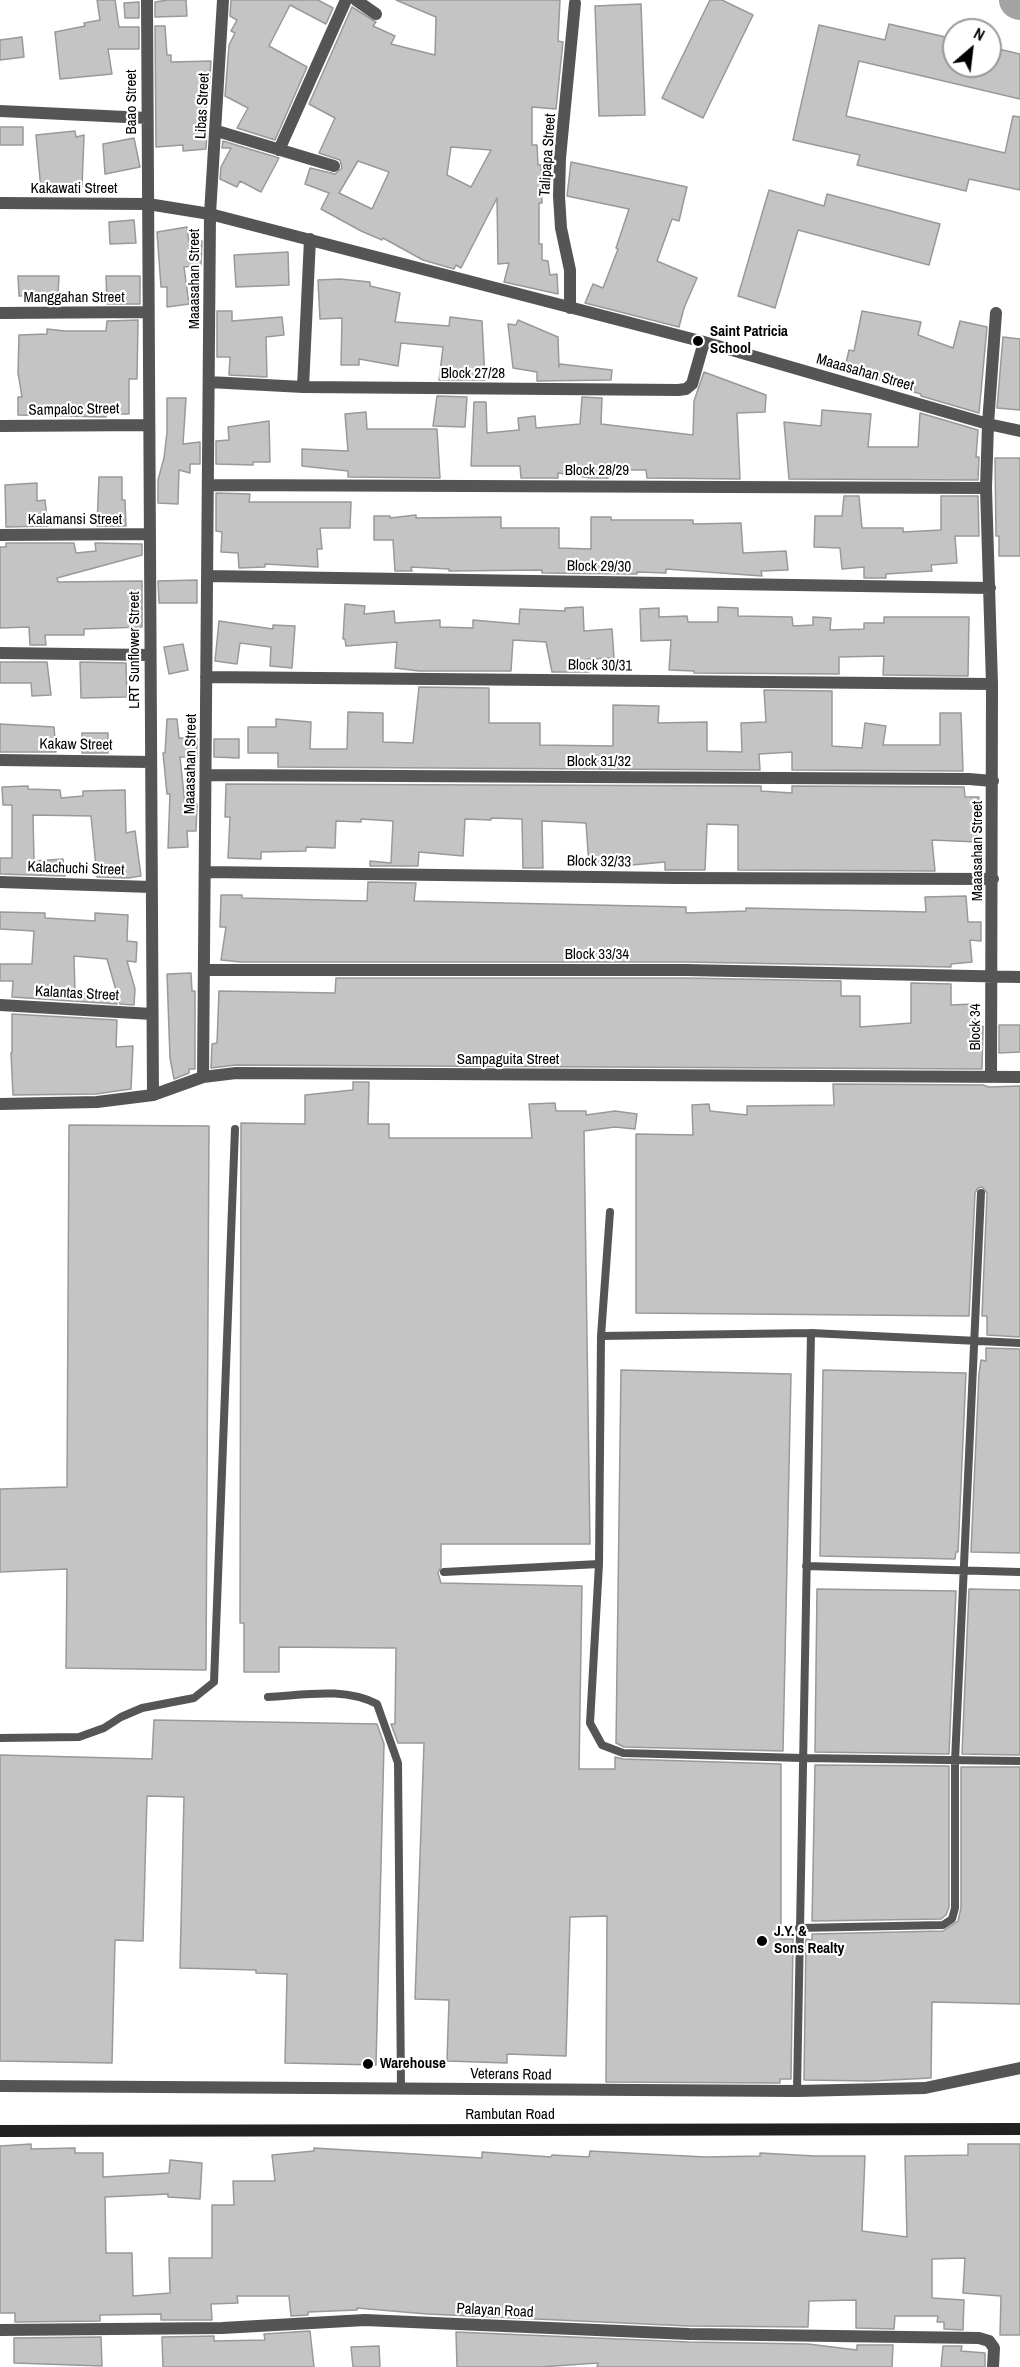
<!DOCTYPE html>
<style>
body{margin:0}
#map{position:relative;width:1020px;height:2367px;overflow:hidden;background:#fff;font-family:"Archivo Narrow",sans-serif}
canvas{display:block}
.north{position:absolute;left:942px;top:18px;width:60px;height:60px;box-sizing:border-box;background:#fff;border:2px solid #999;border-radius:50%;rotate:28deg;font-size:16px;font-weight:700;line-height:24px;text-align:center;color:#000}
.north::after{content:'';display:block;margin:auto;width:21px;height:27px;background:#000;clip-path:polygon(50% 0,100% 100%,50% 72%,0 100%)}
</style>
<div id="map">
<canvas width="1020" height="2367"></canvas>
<div class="north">N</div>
</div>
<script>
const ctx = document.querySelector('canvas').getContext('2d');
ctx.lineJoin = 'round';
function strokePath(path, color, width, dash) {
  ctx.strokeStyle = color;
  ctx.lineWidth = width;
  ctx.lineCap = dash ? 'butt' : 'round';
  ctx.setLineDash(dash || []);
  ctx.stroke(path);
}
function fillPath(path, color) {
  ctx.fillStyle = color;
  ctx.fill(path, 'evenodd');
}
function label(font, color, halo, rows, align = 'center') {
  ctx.font = font + ' "Archivo Narrow",sans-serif';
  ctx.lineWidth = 4.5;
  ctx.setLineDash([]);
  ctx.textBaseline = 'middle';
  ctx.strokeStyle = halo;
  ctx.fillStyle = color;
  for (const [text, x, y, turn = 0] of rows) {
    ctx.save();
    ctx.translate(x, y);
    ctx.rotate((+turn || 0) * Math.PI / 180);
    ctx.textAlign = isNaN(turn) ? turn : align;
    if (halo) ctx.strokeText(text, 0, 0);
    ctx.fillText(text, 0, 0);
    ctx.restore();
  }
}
const river = new Path2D(`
 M1018,0l2,1`);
const building = new Path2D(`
 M97,0h18l4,27h20v22h-31l4,25 -52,5 -5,-47 30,-6 -1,-3 16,-3z
 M167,0h19l1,16 -32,1v-15z
 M231,0h87l15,8 -7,16 -36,-19 -21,41 38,21 -32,73 -38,-12 11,-20 -23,-12 4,-51 6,-12 -4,-2 6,-11 -7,-4z
 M396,0h164l-2,41 5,1 -7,67 -24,-2v38h5l1,20h3l1,38h-3v41h3v16l6,1 2,14 7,-1 1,20 -54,-12 5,-19 -11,1 -1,-66 -36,70 -5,-3 -2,4 -31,-9 -40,-22 -1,2 -21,-9 -40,-22 8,-16 -24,-9 5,-16 25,6 7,-6 -2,-8 -21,-7 16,-35 -26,-14 43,-97 24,15 -3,4 22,10 -4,8 44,11 1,-38zM451,147l40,3 -20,37 -24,-12zM358,161l31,11 -17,37 -33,-16z
 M710,0h12l31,15 -50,103 -41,-20z
 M139,2v16h-14l-1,-15z
 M641,4l4,111 -46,1 -4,-110z
 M889,24l65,15v27h36v-19l30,7v45l-161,-38 -13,55 159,37 8,-37 7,1v73l-51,-11 -3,12 -109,-26 3,-10 -67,-15 26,-115 66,15z
 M155,26h10l2,29h4v7l40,-1 -3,42 -11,23 10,5 -1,18 -23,2v-6l-27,2z
 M22,37l2,20 -24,3v-20z
 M0,127h23v18h-23z
 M75,131l1,6 8,-2 -2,52 -41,3 -5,-55z
 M134,138l6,29 -35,7 -2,-30z
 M223,141l56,17 -18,34 -21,-11 -3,6 -17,-8 1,-12 10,-19h-9z
 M571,162l116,25 -8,34 -7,-2 -15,42 40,17 -13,30 -5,19 -94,-24 8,-19 10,4 15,-39 -2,-1 13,-39 -62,-13z
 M769,190l55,16 3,-12 113,30 -11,41 -131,-35 -23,78 -37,-12z
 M134,220l2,23 -26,1 -1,-22z
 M187,227l2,15 13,-1 -1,24 -17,2 5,37 -22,3v-20h-6l-4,-55z
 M288,252l1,33 -53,2 -2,-32z
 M18,276h41l-1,19 -39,1z
 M106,276h34v28h-33z
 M340,279l30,3v4l30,7 -5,29 54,4 1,-9 32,4 3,59h-46l4,-33 -42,-4 -3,23 -39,-7v6h-18l1,-47 -22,1 -2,-39z
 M217,311h15v10l50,-4 2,18 -18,2 1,40 -38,-2 1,-18h-13z
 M862,311l59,11 -3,13 35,13 7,-27 27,6 -8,86 -58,-17v-2l-7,-2 1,-4 -71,-16 5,-22 5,1z
 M138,320l-1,59h-8v35h-23v3l-88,-2v-18h4l-4,-24 1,-38 28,-1v-5l18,2h41l1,-10z
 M518,320l40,17 1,30 1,-3 52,6 -1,10 -74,1v-9l-24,-4 -5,-44 8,1z
 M1003,337l17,2v71l-23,-2z
 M704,372l62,23 -1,17 -28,1 3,66 -93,-1 -1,-8h-39l1,8h-18l-32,-5v5h-37l-1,-12h-49l3,-64h12l1,31 32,-3 -1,-12 17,-2 1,12 44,-4 2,-27 20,1 -1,26 92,11 1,-34z
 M437,396l30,1 -2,30 -32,-1z
 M167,398h19l-3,46 17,-2v22h-10v9l-11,-3 -1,34 -20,-1v-23l6,-22 3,-26z
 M822,410l49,4 -3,33h50l2,-34 58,17 -2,27h3l-1,23 -189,-1 -5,-57 37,4z
 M366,412l1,17h70l3,49 -92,-1v-6l-46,-5v-17l46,2 -3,-37z
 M269,421l1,41h-17v3l-37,-1v-23l13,-1 -1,-13z
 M995,458h25v98h-21v-20h-3z
 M99,477h23v23h3l1,26h-29z
 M37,483v18l8,-1 3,26 -42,1 -1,-42z
 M216,493l34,1 -1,8h102l-1,26h-30l2,21h-5l1,18 -53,-3v3l-26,1 -1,-15 -17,-1 1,-20 -6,-1z
 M844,496h15l3,32h41v4l38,-2v-34h37l1,40h-24l2,27 -26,2 1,6 -46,3v4h-22v-11l-22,2 -2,-21 -26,-1 1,-31h27z
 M416,515v3l85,-1v11h58v20l32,1v-32h20v3h82v4l48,-1 2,30 43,-2 2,19 -27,1 1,5 -96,-7v4l-29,-1v2l-95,-1v-3l-93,1v-2l-38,-2 1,4h-17l-2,-31h-19v-24h16v2z
 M6,543h68l2,10 20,-2 -1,-8h2l45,1v11l-85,23 1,4 84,-1v46l-58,2v6h-39l1,10h-16l-1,-18 -29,1v-81h6z
 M197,580v23h-38l-1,-22z
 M345,604l20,2 -1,8 30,-3 1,12 45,-3v7l33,1v-8l46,4 1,-15 45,2v-3l18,-1 1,24 28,-2 2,29 -26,1 1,13h-37l-6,-30 -33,-2 -2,31h-92l-24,-3 2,-26 -51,4 -1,-7h-2z
 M718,607l20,1v8l54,1 1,9 20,-1v-8l18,1 -1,12 34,-1v-6h20v-6h85l-1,59 -85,-1 1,-19 -45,1v17l-145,-1v-2l-25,-1 2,-30 -30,1 -1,-32 19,-1v9l28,-1 1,6h30z
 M219,621l54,8v-4l22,1 -3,42 -22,-2 1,-19 -31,-4 -3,21 -22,-3z
 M183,644l5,26 -19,4 -5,-27z
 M0,662h47l4,33 -19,1 -1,-13h-31z
 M80,662l46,1 1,34 -46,1z
 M419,687l70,1v35h51v22l73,1v-41l46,1 -1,17 49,-1v29l35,1 -1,-29 25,-1 -2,-32 68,1v55l30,2 3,-25 21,3 -3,19h57v-32h21l2,58 -171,-1v-18l-33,2 1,16 -482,-3v-14h-30v-26h28v-8l35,3 -1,27h37l1,-37 35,1v29l30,1z
 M167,719h10l2,19h18v19h-17l5,47h12l-1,27h-9l1,16 -20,1 2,-54h-3l-4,-41h2z
 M0,724l54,3 2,25h-56z
 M82,733h26v20h-26z
 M214,739h25v19l-25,-1z
 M226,784l535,2v5l31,2v-7l172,1 1,10h14l-2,45 -45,-2 3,31 -197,-1v-45l-31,-1 -2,46h-40v-8l-44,4 -1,-2 -31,2 -3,-43 -44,-2 1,47h-20l-1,-49 -31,-1v2l-26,-1 -2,37 -44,-4 -1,14h-48v-5l21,2 2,-42 -32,-2v3l-25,-1 -1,27 -29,-1v4l-45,1v7l-33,-1 2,-41h-5z
 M28,786v3l32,1 1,8 22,-2v-5l42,-1 1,43 9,-2 6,45 -13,2 -31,-1 -6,-61 -58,-1 1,46 29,-2 2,17 -65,-2v-16h12v-53h-9l-1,-18z
 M368,882l48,1 -2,18 272,6v6l60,-2v-3l180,4 -1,-15 41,-1 2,26h13v19l-11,-1 2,22 -21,2v3l-265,-5h-445l-20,-2 5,-33h-6l1,-32h21v3l125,3z
 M0,912l45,1v5l50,3v-8l33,2 -1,26 10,1 -1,20 -9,-1 8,28 -1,16 -14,-1 -13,-45 -33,-3 1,37 42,2v9l-105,-7 1,-16h-13v-17h32l2,-33 -34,-2z
 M191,973l1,18h3v78h-6v4l-15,6 -4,-21 -3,-84z
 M336,978h350l155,3v15h19v31l51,-4v-40l40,1v21l23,-1 2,22h7l-1,43 -746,-4 -25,3 1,-24 5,-1 2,-52 116,2z
 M12,1014l105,6 -1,27 17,-1 -2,43 -35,5 -83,1 -2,-42h1z
 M999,1025h21v27l-21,1z
 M353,1082h16l-1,42h21v14h143l-3,-34 26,-1 1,8h30v4l29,-4 22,3 -2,15 -20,-2 -31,4 6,413h-149v23l-3,6 3,10 141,3 -3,183h36v-12l8,2 158,5v175h12l-2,140h-11v4l-174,-1 1,-166 -37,1 -4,139 -59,-2v9l-60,-2 2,-61 -34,-1 9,-256h-26l-7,-19h4l1,-76 -117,-1v25h-35v-49h-4l1,-500 64,1v-29l48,-5z
 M833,1084l150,1 6,2 31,-1v251l-33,-2v-19h-5l5,-123 -5,-6 -4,1 -3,5 -6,123 -333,-3v-179l57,1 -1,-30 17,-1 1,7 37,4v-9l87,-1z
 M69,1125l140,1 -3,544 -140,-2 1,-99 -67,3v-83l67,-2z
 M986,1348l34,1v204l-49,-1 8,-179 2,-13 5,1z
 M621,1370l170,4 -8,377 -159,-4 -8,-4z
 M823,1370l143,3 -8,179h-2l-1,7 -135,-3z
 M817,1589l139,2 -7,163 -134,-2z
 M969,1589l51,1v165l-58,-1z
 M154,1720l223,4 7,20 -8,321 -91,-2 2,-89 -31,-1v-3l-76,-2 4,-171 -37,-1 -4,145 -28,-1 -3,123 -112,-2v-306l152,4z
 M815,1765l134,1v141l-3,8 -5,4 -129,2z
 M961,1767h59v237l-88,-2 -1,76 -60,3 -67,-1 2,-141 6,1v-6l131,-3 15,-10 3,-13z
 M31,2144v5l44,-1v5h28v24l66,-4 1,-13 32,3 -2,36 -32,-2v-3l-63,3 1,56h26l1,43 37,-3 -1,-35h43v-53h22l-1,-24h42l-3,-26 42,-4v-3l168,10v-6l69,5 1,-2 37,2 1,-6 115,6 55,-1v-3l55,3h50l-3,75 45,6 -2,-81 63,-1v-11h52v191h-20l1,-39 -38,-3 2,-35 -33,1v39l32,2 -1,30 -19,-1v-7h-7l1,-6h-43l-1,13 -38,-1v-28l-47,1 -1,26 -119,-1 -262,-12 -70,-6v2l-49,2v3l-17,1 -2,-20h-52l1,7 -27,1 1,16h-51v-6l-61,1v6l-85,1v-9h-15v-167z
 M310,2331l4,36h-151l-1,-30 52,-1v5l51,-1 -1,-6z
 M456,2332l233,10 119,2 49,6v-5h36l-1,22h-295l1,-4 -58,4h-83z
 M101,2337l1,29 -88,-3v-25z
 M379,2346l1,21h-27l-2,-20z
 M943,2346h19l-1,5 24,2v14h-44z`);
const lane = new Path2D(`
 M610,1212l-9,124 -2,228 -9,159 12,22 21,8 179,5 218,3
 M601,1336l210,-3 209,10
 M806,1566l214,6
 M444,1572l155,-8
 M268,1697c37,-2 76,-10 109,7l21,59 3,324
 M0,1738l79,-1 25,-9 17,-11 21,-9 52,-10 20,-16 21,-553
 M799,1928l144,-3 9,-6 3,-11v-147l26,-568
 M797,2091l14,-758`);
const street = new Path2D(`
 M147,0l6,1095
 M356,0l20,14
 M0,111l147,7
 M217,131l117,35
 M279,150l67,-150
 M0,203l148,1 62,10 494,128 284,82 32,7
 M570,308v-38l-9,-42 -2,-32 1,-38 15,-155
 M0,313l148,-1
 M209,382l94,5 375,3 8,-1 6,-5 12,-42
 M303,387l7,-148
 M0,426l149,-1
 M208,485l778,3
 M0,535l149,-1
 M207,576l783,12
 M0,653l150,2
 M206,677l786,7
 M0,760l151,2
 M206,775l763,4 24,2
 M205,872l471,6 317,1
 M0,882l151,5
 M204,970h482l334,7
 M0,1005l152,9
 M203,1077l7,-863 13,-214
 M991,1077l1,-393 -6,-196 2,-64 8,-111
 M0,1104l97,-2 56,-7 50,-18 33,-4 784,4
 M0,2086l797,5 128,-3 95,-20
 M0,2330l222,-2 143,-8 324,14 290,4 10,3 5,7 -1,19`);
const secondary = new Path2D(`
 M0,2131l1020,-2`);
const markers = [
 [698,341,6,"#000"],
 [762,1941,6,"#000"],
 [368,2064,6,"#000"]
];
const streetNames = [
 ["Baao Street",132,102,-90],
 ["Libas Street",203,106,-87],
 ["Talipapa Street",548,155,-86],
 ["Kakawati Street",74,189],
 ["Maaasahan Street",195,279,-90],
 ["Manggahan Street",74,298],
 ["Maaasahan Street",865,373,16],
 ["Block 27/28",473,374],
 ["Sampaloc Street",74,410,-1],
 ["Block 28/29",597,471],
 ["Kalamansi Street",75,520],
 ["Block 29/30",599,567,1],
 ["LRT Sunflower Street",135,650,-90],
 ["Block 30/31",600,666,1],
 ["Kakaw Street",76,745,1],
 ["Block 31/32",599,762],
 ["Maaasahan Street",191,764,-89],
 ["Maaasahan Street",978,851,-90],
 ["Block 32/33",599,862,1],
 ["Kalachuchi Street",76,869,2],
 ["Block 33/34",597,955],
 ["Kalantas Street",77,994,3],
 ["Block 34",976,1027,-90],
 ["Sampaguita Street",508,1060],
 ["Veterans Road",511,2075,1],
 ["Rambutan Road",510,2115],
 ["Palayan Road",495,2311,3]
];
const poiNames = [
 ["Saint Patricia",710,332],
 ["School",710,349],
 ["J.Y. &",774,1932],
 ["Sons Realty",774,1949],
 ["Warehouse",380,2064]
];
strokePath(river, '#a3a3a3', 38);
fillPath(building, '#c4c4c4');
strokePath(building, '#999', 1.5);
strokePath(lane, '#555', 8);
strokePath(street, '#555', 12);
strokePath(secondary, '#222', 12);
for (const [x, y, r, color] of markers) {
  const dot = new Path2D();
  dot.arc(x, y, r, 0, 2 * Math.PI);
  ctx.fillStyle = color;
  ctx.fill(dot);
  strokePath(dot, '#fff', 2);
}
label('15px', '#000', '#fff', streetNames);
label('bold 15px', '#000', '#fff', poiNames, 'left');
</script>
